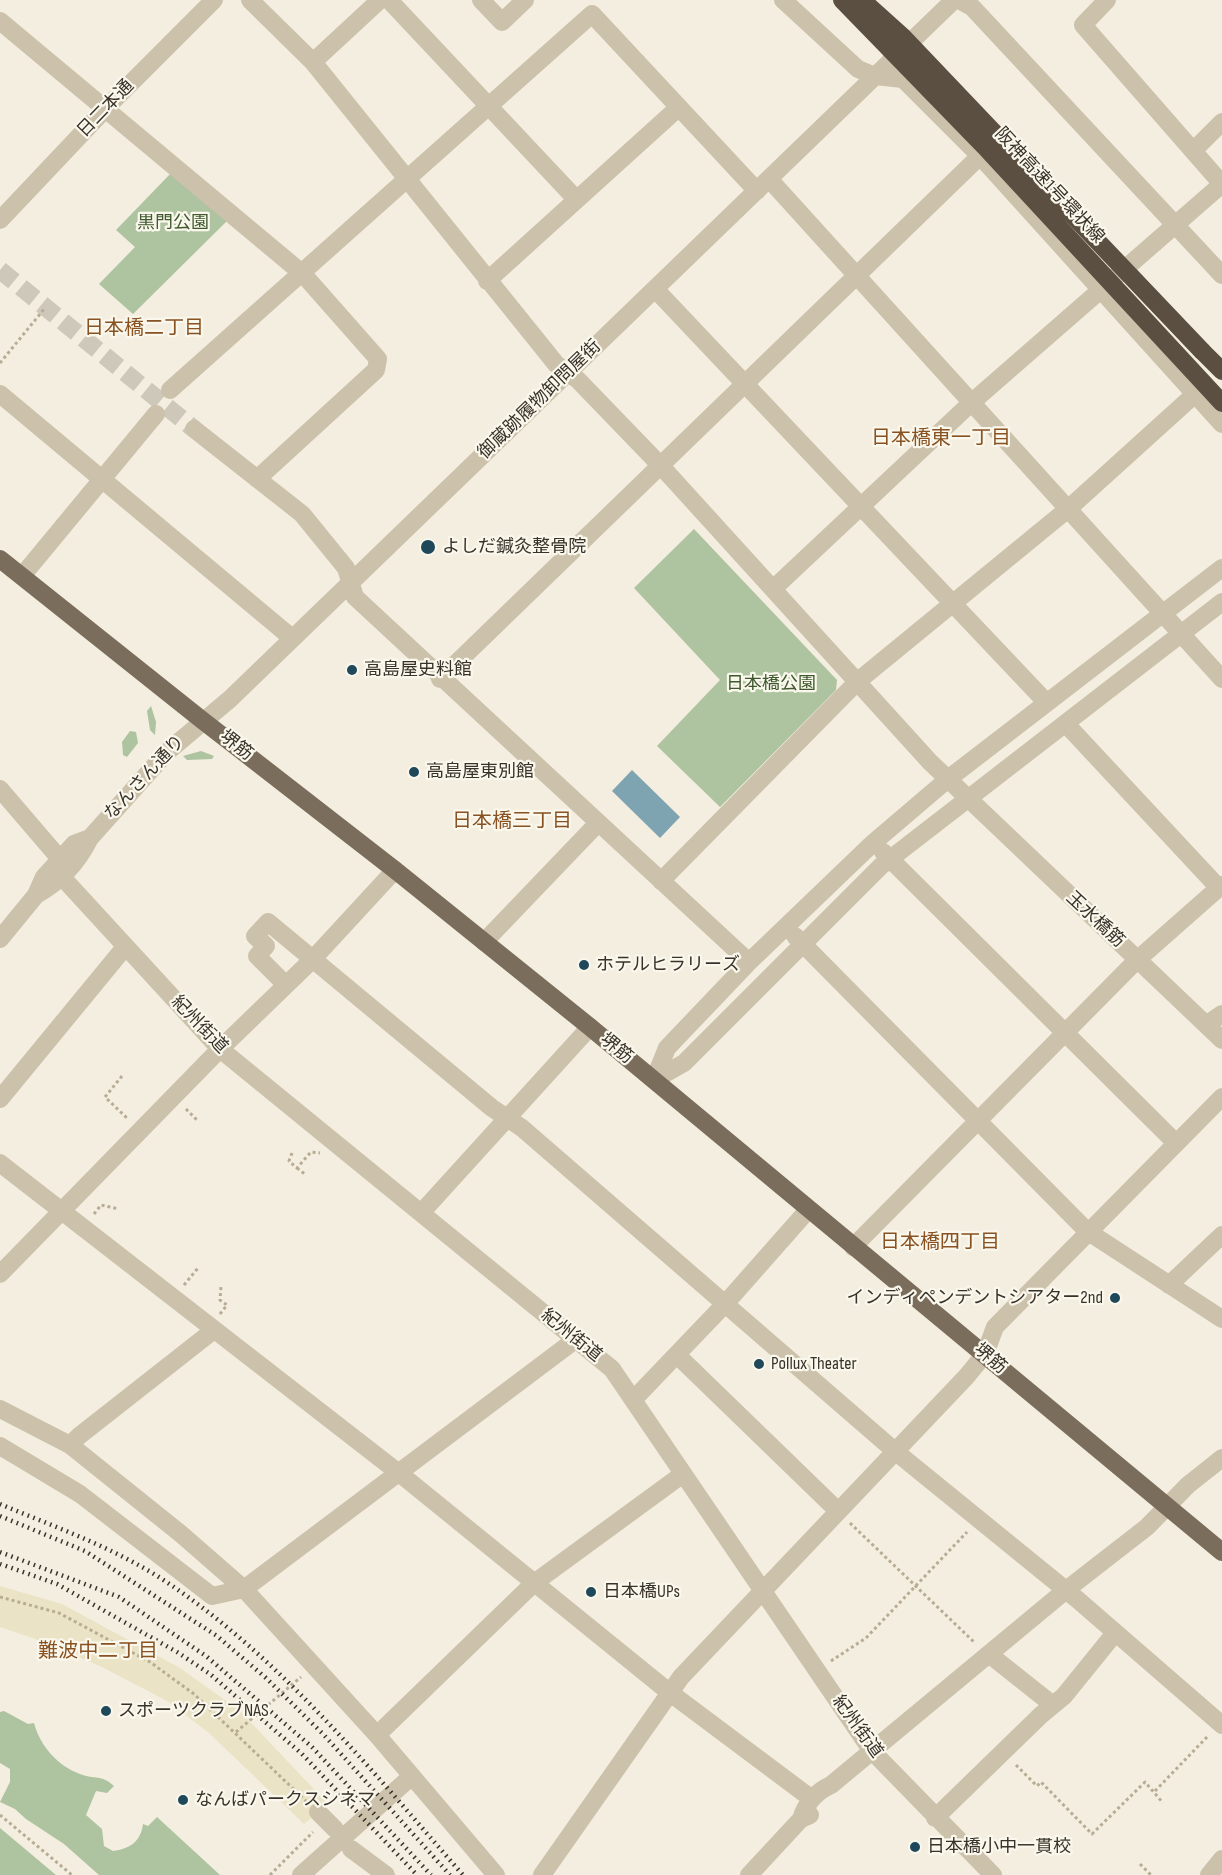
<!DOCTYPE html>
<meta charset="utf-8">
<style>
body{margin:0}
canvas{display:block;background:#f3eedf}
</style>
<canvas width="1222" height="1875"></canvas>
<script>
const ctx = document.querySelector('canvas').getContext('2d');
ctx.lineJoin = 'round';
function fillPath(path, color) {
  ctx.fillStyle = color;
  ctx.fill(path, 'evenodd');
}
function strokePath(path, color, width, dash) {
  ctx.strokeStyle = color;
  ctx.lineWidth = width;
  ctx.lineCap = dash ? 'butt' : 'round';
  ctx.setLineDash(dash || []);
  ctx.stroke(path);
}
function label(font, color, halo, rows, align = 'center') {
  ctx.font = font + ' "Sofia Sans Condensed","Noto Sans JP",sans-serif';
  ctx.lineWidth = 4.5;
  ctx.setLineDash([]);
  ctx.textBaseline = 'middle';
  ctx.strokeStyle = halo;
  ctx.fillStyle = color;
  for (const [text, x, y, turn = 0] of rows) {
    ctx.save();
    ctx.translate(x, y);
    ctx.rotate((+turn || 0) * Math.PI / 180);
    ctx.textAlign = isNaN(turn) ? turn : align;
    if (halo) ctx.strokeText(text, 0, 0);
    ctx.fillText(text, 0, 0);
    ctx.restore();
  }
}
const green = new Path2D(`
 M173,171l55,49 -95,94 -34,-30 36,-37 -19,-17z
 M694,529l143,151 -1,10 -116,117 -63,-61 63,-66 -86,-92z
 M151,706l5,16 -1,13 -5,-5 -3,-19z
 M130,731l6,1 2,11 -11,14 -4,-2 -1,-13z
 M201,751l13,5 -2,3 -25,1 -4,-4z
 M4,1711l24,13 6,-1c6,23 24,43 46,51 15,6 21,0 34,12l-7,7 -11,-2 -10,24 16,14 2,17 9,5c17,-2 28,-10 30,-27l5,2 9,-9 63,58h-121l-35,-31 -38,-25 -11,-10 -15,-7 10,-20v-13l-10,-6v-51z
 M0,1828l56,47h-56z`);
const plaza = new Path2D(`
 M0,1586l62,18 118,64 59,42 89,94 -24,20 -95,-91 -42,-32 -65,-34 -58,-25 -44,-15z`);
const water = new Path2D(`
 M632,770l48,47 -20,21 -48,-47z`);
const minorTunnel = new Path2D(`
 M0,270l194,159`);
const path = new Path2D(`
 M0,363l45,-55
 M122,1076l-17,21 23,22
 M186,1109l12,12
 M292,1153l-3,8 8,7 14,-16 9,1
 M297,1168l9,7
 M94,1214l7,-9 18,4
 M184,1285l14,-17
 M220,1314l7,-9 -7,-5 1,-14
 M850,1523l125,120
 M0,1597l59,16 91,49 44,32 112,107
 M831,1661l35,-23 101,-106
 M236,1732l65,-55
 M1016,1765l21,21 4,-4 51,52 53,-52 18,21
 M1155,1791l53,-55
 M0,1815l72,60
 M1140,1864l11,11
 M270,1875l43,-43`);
const minor = new Path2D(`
 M250,0l63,62 243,302 22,16 83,86 269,296 292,278
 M389,0l187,199
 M481,0l21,22 23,-22
 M783,0l75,69 17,7 28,3 77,77 242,268
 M959,0l13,7 250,268
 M1107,0l-24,25 139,159
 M0,21l303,253 75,85 -2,11 -119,109
 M313,62l67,-62
 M1193,151l29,-29
 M770,180l452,499
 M0,220l106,-112 108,-108
 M487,281l191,-173
 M656,290l391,413
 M170,390l422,-376 165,177
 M0,394l292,244
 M194,429l108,85 44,54 9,29 394,365
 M22,576l134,-162
 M773,589l198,-186 251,-219
 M440,679l540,-523
 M1066,724l153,164
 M0,789l60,70
 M883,852l293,291
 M62,877l158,172 392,320 259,381 122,125
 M661,881l197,-200 210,-172 126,-114
 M36,895c24,-13 42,-33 54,-57l77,-86 63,-53 724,-699
 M795,936l292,295 135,88
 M0,939l36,-44 8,-18 30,-33 16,-6
 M484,942l114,-119
 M286,985l-29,-29 9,-10 -11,-10 13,-14 224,186 30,20 374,324 182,148 144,125
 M1206,1025l16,-11
 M654,1080l13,-32 82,-86 124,-119 75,-64 274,-211
 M654,1080l30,-17 197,-197 341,-264
 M0,1099l125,-152
 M0,1163l399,310 270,219 143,107
 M421,1213l169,-186
 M853,1247l284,-287 85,-75
 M0,1274l220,-225 92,-89 83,-90
 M1169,1285l53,-50
 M677,1355l161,156
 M634,1399l91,-95 83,-94
 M0,1409l70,36 111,89 63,55 133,146 119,140
 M70,1445l9,-9 135,-106
 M0,1446l80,48 132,102 32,-7 331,-249
 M990,1655l63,50
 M377,1735l157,-152 149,-109
 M318,1812l17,17
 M935,1818l106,-103 23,-19 51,-63
 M801,1819c4,-15 16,-28 30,-34l235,-195 81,-63 41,-42 34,-27
 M351,1849l35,26
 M301,1875l111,-99
 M542,1875l139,-198 285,-300 19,-23 10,-27 227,-230
 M749,1875l52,-56 9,-4
 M1209,1875l13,-16`);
const major = new Path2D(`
 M0,559l202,161 193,150 195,157 632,525`);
const highway = new Path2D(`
 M1202,351l20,20`);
const rail = new Path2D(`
 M0,1504c55,23 115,44 165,77 116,77 207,190 298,294
 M0,1516l85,35 132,85 49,42 57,56 127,141
 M0,1552l119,45 87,59 106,91 119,128
 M0,1564l57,20 120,68 33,22 92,80 115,121`);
const highwayBridge = new Path2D(`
 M842,0l142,146 238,257
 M862,0l41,37 299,314`);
const markers = [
 [428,547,8,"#1f495b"],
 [352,670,6,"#1f495b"],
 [414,772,6,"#1f495b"],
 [584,965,6,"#1f495b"],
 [1115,1298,6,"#1f495b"],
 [759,1364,6,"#1f495b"],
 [591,1592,6,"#1f495b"],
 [106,1711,6,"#1f495b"],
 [183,1800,6,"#1f495b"],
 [915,1847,6,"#1f495b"]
];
const streetNames = [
 ["日二本通",106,109,-46],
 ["阪神高速1号環状線",1049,186,47],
 ["御蔵跡履物卸問屋街",540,400,-44],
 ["堺筋",236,746,38],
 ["なんさん通り",145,778,-47],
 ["玉水橋筋",1095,920,43],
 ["紀州街道",199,1025,46],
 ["堺筋",616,1049,39],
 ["紀州街道",571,1336,39],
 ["堺筋",990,1359,40],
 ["紀州街道",857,1727,54]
];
const parkNames = [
 ["黒門公園",173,223],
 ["日本橋公園",771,684]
];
const poiNames = [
 ["よしだ鍼灸整骨院",442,547],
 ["高島屋史料館",364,670],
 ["高島屋東別館",426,772],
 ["ホテルヒラリーズ",596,965],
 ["インディペンデントシアター2nd",1103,1298,"right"],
 ["Pollux Theater",771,1364],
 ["日本橋UPs",603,1592],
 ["スポーツクラブNAS",118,1711],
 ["なんばパークスシネマ",195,1800],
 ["日本橋小中一貫校",927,1847]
];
const neighbourhoodNames = [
 ["日本橋二丁目",144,329],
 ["日本橋東一丁目",941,439],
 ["日本橋三丁目",512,822],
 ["日本橋四丁目",940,1243],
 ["難波中二丁目",98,1652]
];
fillPath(green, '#aec39f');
fillPath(plaza, '#ebe3c6');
fillPath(water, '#7ea3b1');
strokePath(minorTunnel, '#cec8bb', 18, [18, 9]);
strokePath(path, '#b8ac95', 3, [3, 3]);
strokePath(minor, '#ccc1ab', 18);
strokePath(major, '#7b6d5b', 18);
strokePath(highway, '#5a4f41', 18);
strokePath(rail, '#39322a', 4.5, [1.5, 4.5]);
strokePath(highwayBridge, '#5a4f41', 18);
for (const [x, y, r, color] of markers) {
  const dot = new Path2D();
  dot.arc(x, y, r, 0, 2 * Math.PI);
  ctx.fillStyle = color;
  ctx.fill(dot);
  strokePath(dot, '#faf7ec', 2);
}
label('18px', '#39322a', '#faf7ec', streetNames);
label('18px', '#3f582d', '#faf7ec', parkNames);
label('18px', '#39322a', '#faf7ec', poiNames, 'left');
label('20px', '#895222', '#faf7ec', neighbourhoodNames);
</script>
